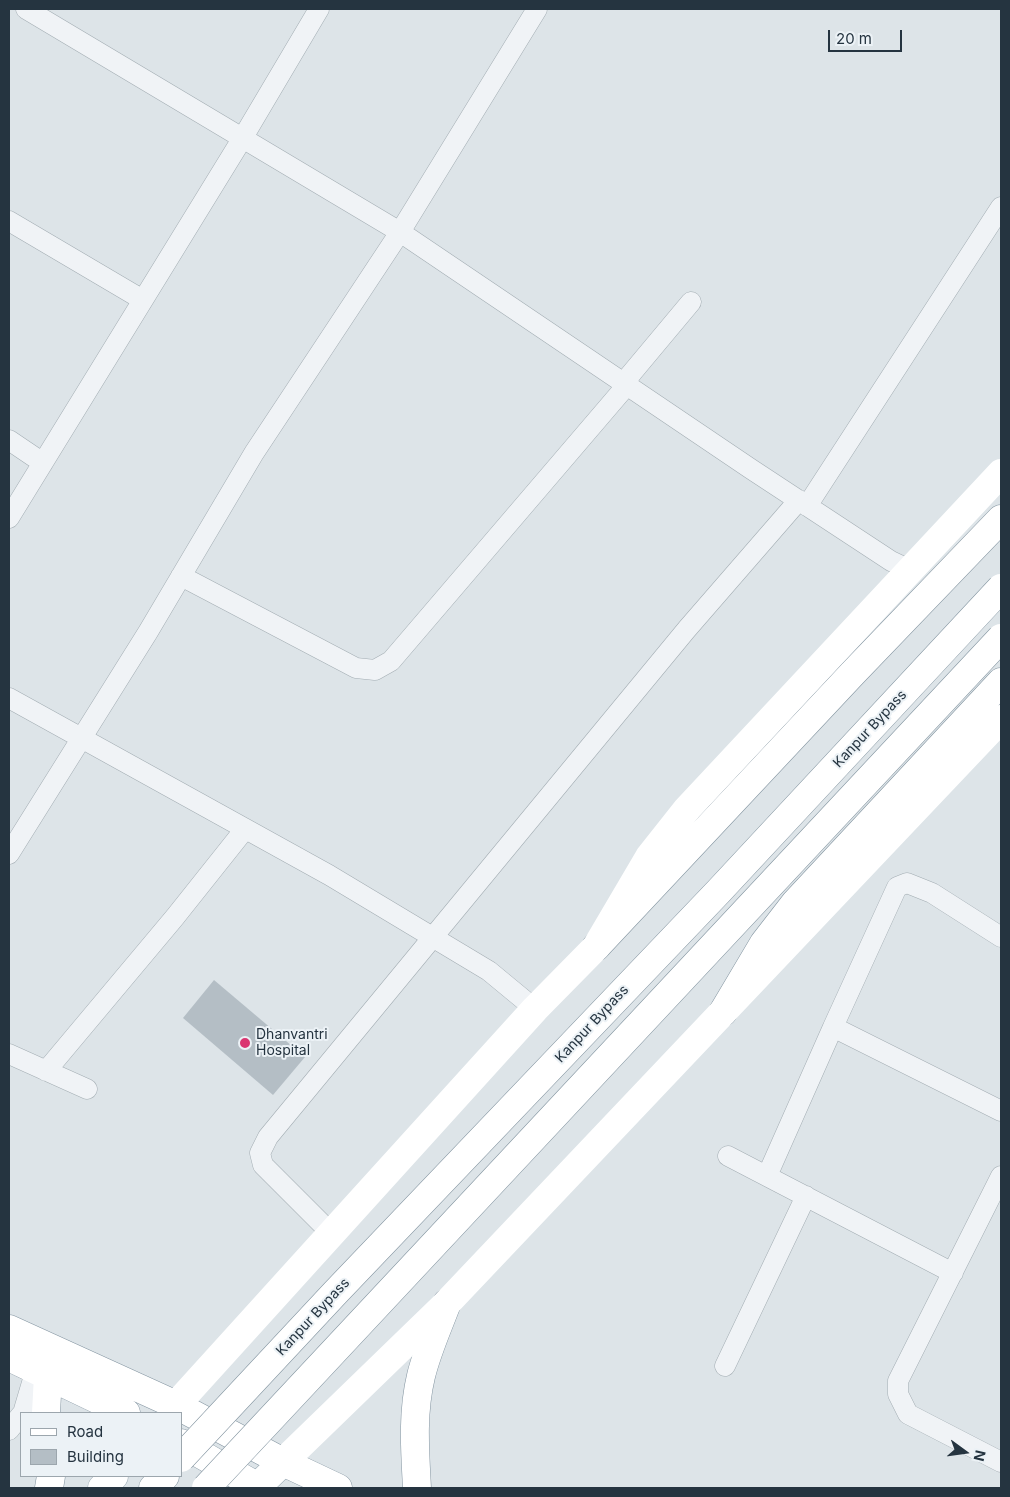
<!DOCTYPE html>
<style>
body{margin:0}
#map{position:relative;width:1010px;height:1497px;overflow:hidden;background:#dde4e8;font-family:Inter,sans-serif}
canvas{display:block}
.frame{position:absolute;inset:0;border:10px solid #253440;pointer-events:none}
.legend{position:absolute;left:20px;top:1412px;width:162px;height:65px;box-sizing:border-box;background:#ecf2f6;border:1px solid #9ca6ad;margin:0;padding:6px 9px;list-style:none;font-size:15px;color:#253440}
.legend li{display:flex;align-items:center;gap:10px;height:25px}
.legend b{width:25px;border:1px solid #9ca6ad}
.north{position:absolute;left:940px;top:1427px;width:50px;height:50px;-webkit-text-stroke:4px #ecf2f6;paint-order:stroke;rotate:104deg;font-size:14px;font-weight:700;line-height:20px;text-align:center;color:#253440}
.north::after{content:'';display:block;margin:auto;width:18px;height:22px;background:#253440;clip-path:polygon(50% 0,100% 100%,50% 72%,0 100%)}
.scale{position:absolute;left:828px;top:30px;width:74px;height:22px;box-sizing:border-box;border:2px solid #253440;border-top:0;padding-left:6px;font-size:15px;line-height:18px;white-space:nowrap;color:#253440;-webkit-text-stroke:4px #ecf2f6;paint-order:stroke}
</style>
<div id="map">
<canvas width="1010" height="1497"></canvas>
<div class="frame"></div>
<ul class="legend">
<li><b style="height:6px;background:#fff"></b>Road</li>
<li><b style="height:14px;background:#b4bec5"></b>Building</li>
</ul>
<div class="north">N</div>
<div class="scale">20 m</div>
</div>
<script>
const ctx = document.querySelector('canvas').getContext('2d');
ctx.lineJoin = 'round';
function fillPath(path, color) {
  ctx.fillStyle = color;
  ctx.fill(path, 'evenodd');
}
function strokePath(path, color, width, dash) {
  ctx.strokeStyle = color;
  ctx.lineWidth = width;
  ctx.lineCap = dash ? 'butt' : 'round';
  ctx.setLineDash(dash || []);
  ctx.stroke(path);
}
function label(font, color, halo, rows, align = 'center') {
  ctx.font = font + ' Inter,sans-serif';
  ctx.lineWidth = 4;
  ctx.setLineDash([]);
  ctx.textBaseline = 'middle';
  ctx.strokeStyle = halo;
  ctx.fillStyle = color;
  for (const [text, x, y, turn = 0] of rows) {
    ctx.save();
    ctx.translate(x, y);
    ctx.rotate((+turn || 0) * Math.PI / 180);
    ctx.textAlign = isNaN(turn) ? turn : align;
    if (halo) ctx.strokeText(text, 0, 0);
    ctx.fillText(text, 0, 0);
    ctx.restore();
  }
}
const building = new Path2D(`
 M214,980l91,77 -32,38 -90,-77z`);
const minor = new Path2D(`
 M26,9l374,223 351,237 140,92 19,9
 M9,221l134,79
 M9,440l34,23
 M807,506l194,-299
 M9,518l233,-379 77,-130
 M181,576l175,92 19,2 16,-9 236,-276 3,-10 61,-73
 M9,698l320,177 160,96 46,38
 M9,854l139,-222 106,-179 146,-221 137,-223
 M833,1027l64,-140 10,-4 25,10 69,44
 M9,1054l78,35
 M46,1071l129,-154 70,-88
 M728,1156l225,117
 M767,1176l66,-149 168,84
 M1001,1176l-103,205v13l10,20 93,48
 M331,1233l-68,-68 -3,-12 8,-16 419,-508 112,-129
 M725,1366l81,-170
 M23,1413l13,-44
 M9,1430l12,-15`);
const secondary = new Path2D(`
 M176,1405l359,-396 61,-62 53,-90 38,-48 314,-336
 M283,1462l164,-159 554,-584`);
const primary = new Path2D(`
 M102,1488l12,-12
 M256,1488l27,-26`);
const trunk = new Path2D(`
 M596,947l256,-273 149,-155
 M723,1012l41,-69 31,-40 206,-221
 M9,1329l167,76 107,57 55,26
 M9,1357l117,56
 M46,1413l2,-37
 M181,1443l79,45
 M49,1488l2,-12
 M153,1488l12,-12
 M417,1488c-2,-37 -5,-75 4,-112 6,-25 17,-49 26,-73`);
const trunkBridge = new Path2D(`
 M181,1458l154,-165 383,-401 283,-304
 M206,1488l795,-850`);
const markers = [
 [245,1043,6,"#da3570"]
];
const streetNames = [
 ["Kanpur Bypass",870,729,-47],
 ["Kanpur Bypass",592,1024,-47],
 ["Kanpur Bypass",313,1317,-47]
];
const poiNames = [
 ["Dhanvantri",256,1035],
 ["Hospital",256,1051]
];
fillPath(building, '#b4bec5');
strokePath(minor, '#a2acb2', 21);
strokePath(primary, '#9babb5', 29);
strokePath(trunk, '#8394a0', 29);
strokePath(minor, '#f0f3f6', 20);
strokePath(secondary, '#fff', 28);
strokePath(primary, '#fff', 28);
strokePath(trunk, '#fff', 28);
strokePath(trunkBridge, '#8394a0', 29, []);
strokePath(trunkBridge, '#fff', 28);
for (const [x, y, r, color] of markers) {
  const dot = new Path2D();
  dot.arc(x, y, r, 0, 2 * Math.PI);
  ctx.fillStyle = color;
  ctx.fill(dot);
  strokePath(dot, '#ecf2f6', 2);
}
label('14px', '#253440', '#ecf2f6', streetNames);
label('14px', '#253440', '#ecf2f6', poiNames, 'left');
</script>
